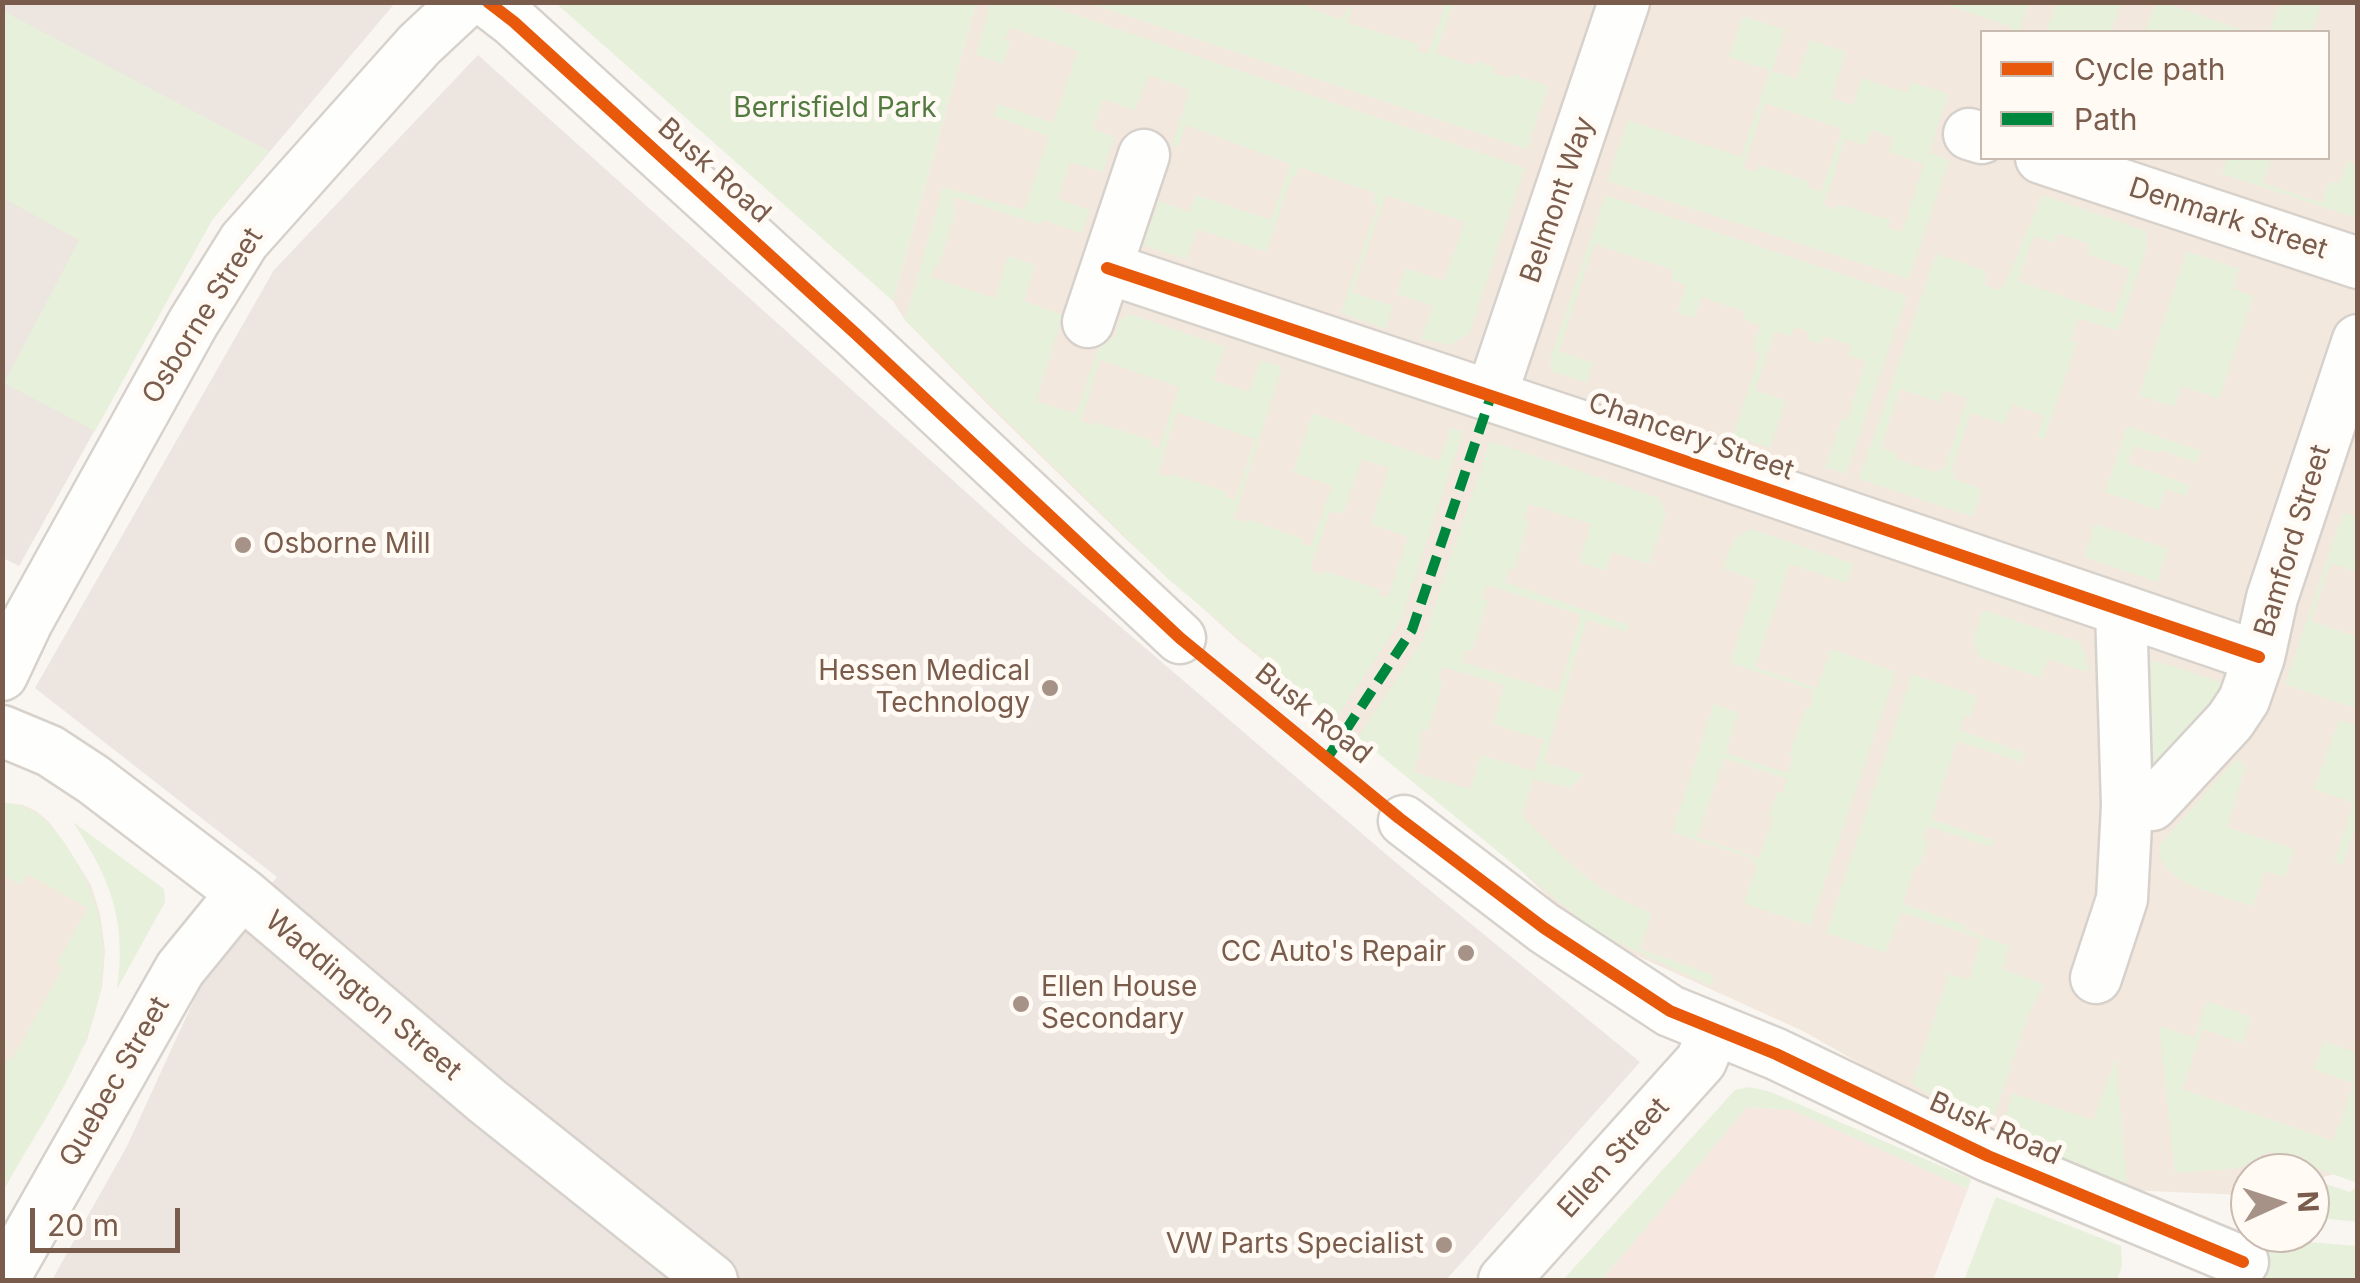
<!DOCTYPE html>
<style>
body{margin:0}
#map{position:relative;width:2360px;height:1283px;overflow:hidden;background:#f9f5f0;font-family:Inter,sans-serif}
canvas{display:block}
.frame{position:absolute;inset:0;border:5px solid #7a5c4d;pointer-events:none}
.legend{position:absolute;left:1980px;top:30px;width:350px;height:130px;box-sizing:border-box;background:#fffaf3;border:2px solid #cabbb1;margin:0;padding:12px 18px;list-style:none;font-size:30px;color:#7a5c4d}
.legend li{display:flex;align-items:center;gap:20px;height:50px}
.legend b{width:50px;border:2px solid #cabbb1}
.north{position:absolute;left:2230px;top:1153px;width:100px;height:100px;box-sizing:border-box;background:#fffaf3;border:2px solid #cabbb1;border-radius:50%;rotate:87deg;font-size:28px;font-weight:700;line-height:40px;text-align:center;color:#7a5c4d}
.north::after{content:'';display:block;margin:auto;width:35px;height:45px;background:#a69286;clip-path:polygon(50% 0,100% 100%,50% 72%,0 100%)}
.scale{position:absolute;left:30px;top:1208px;width:150px;height:45px;box-sizing:border-box;border:5px solid #7a5c4d;border-top:0;padding-left:12px;font-size:30px;line-height:35px;white-space:nowrap;color:#7a5c4d;-webkit-text-stroke:8px #fffaf3;paint-order:stroke}
</style>
<div id="map">
<canvas width="2360" height="1283"></canvas>
<div class="frame"></div>
<ul class="legend">
<li><b style="height:12px;background:#e8590c"></b>Cycle path</li>
<li><b style="height:12px;background:#00873e"></b>Path</li>
</ul>
<div class="north">N</div>
<div class="scale">20 m</div>
</div>
<script>
const ctx = document.querySelector('canvas').getContext('2d');
ctx.lineJoin = 'round';
function fillPath(path, color) {
  ctx.fillStyle = color;
  ctx.fill(path, 'evenodd');
}
function strokePath(path, color, width, dash) {
  ctx.strokeStyle = color;
  ctx.lineWidth = width;
  ctx.lineCap = dash ? 'butt' : 'round';
  ctx.setLineDash(dash || []);
  ctx.stroke(path);
}
function label(font, color, halo, rows, align = 'center') {
  ctx.font = font + ' Inter,sans-serif';
  ctx.lineWidth = 10;
  ctx.setLineDash([]);
  ctx.textBaseline = 'middle';
  ctx.strokeStyle = halo;
  ctx.fillStyle = color;
  for (const [text, x, y, turn = 0] of rows) {
    ctx.save();
    ctx.translate(x, y);
    ctx.rotate((+turn || 0) * Math.PI / 180);
    ctx.textAlign = isNaN(turn) ? turn : align;
    if (halo) ctx.strokeText(text, 0, 0);
    ctx.fillText(text, 0, 0);
    ctx.restore();
  }
}
const residential = new Path2D(`
 M976,3h1381v1166l-47,11v-7h-60v20l-8,2 -114,-5 -143,-55 -182,-104 -183,-83 -59,-39 -52,-50 -272,-220 -108,-97 -140,-136 -84,-86 -12,-19zM1982,32h346v126h-346z
 M8,803l15,2 13,6 13,11 17,23 25,40 9,29 5,37 -3,36 -15,53 -84,151 -1,-387z`);
const commercial = new Path2D(`
 M1747,1107l45,3 176,79 -35,91h-331z`);
const industrial = new Path2D(`
 M3,3h392l-183,217 -193,346 -16,-8z
 M478,55l547,490 369,316 246,201 -194,218h-1394l75,-134 89,-194 61,-75 -242,-189 239,-418z`);
const green = new Path2D(`
 M2280,2l42,1 -10,29h-43z
 M555,3h421l-83,298 -336,-297z
 M990,3h51l484,165 -56,166 -19,11 -29,-6 12,-33 -36,-12 9,-26 38,13 21,-59 -79,-27 -34,97 41,14 -7,23 -45,-16 37,-108 -5,-3 2,-9 -76,-26 -3,10 -4,-1 -26,76 -69,-23 -11,30 -43,-14 16,-44 30,11 7,-17 75,25 19,-56 -104,-39 -8,22 -6,-2 18,-55 -41,-15 -14,35 -32,-11 -10,30 21,8 -11,35 -33,-10 -12,37 32,11 -8,23 -39,-13 -2,5 -86,-28 -3,12 4,2 -17,55 -4,-1 -4,12 64,21 13,-42 27,9 -11,36 39,14 -27,86 40,13 25,-74 4,-3 9,2 6,-19 10,-6 95,33 -12,33 36,12 12,-32 21,7 -48,152 11,4 2,-4 56,20 -1,5 9,2 21,-60 -39,-14 20,-59 41,15 -1,3 86,30 12,-34 12,5 -62,188 -65,99 -169,-141 -262,-258 38,-133 81,23 25,-74 -56,-20 5,-12 55,19 25,-72 -68,-24 -5,13 5,3 -7,21 -27,-9zM1100,360l79,27 -20,61 -9,-3 1,-5 -56,-18 -2,4 -12,-5zM1177,412l78,27 -20,61 -9,-3 1,-5 -56,-18 -2,3 -11,-3zM1362,459l27,9 -18,56 37,13 -20,60 -9,-2 2,-5 -56,-19 -2,4 -13,-5 20,-59 13,3z
 M1089,3h218v4l33,12 13,-16 -6,20 72,21 -2,7 10,3 19,-51h7l-17,50 38,13 3,-5 17,6 -1,6 17,6 2,-5 36,12 -21,63z
 M1941,3h88l-10,29h-8l1,-5z
 M2056,3v-1l65,1 -10,29h-65z
 M2156,3h9l81,28 -101,1z
 M3,11l266,140 -57,69 -117,211 -91,-48 75,-143 -76,-42z
 M1743,16l42,14 -13,41 25,8 13,-39 36,12 -15,46 22,7 9,-27 46,15 4,-11 36,12 -19,59 20,7 -40,119 -302,-98 21,-61 113,37 29,-86 -41,-14zM1765,103l77,26 -21,63 -13,-4 2,-6 -51,-17 -3,7 -13,-4zM1872,130l21,8 -4,14 35,12 -22,68 -14,-4 2,-8 -52,-16 -3,6 -11,-5 21,-66 20,6z
 M2227,158h44l-8,25 59,20 7,-21 10,2 8,-23 10,3v42l-3,11 -132,-43z
 M1605,195l302,101 -61,178 -21,-7 17,-48 5,1 19,-59 -18,-6 3,-10 -27,-9 -4,8 -13,-4 1,-8 -13,-5 -4,9 -16,-5 -20,59 31,11 -16,47 -37,-13 27,-82 -8,-3 8,-24 -16,-7 1,-7 -43,-15 -8,21 -17,-6 9,-27 -15,-5 2,-10 -79,-26 -35,107 34,12 -6,20 -36,-12 -1,-11z
 M2042,195l104,36 1,17 -29,83 -40,-13 -7,22 6,3 -33,96 -7,-3 7,-20 -32,-12 -8,20 -33,-11 -20,59 4,2 -1,5 28,10 -9,28 -114,-38 77,-225 50,17 -1,14 12,5 8,-5zM2058,233l31,11 -2,10 43,15 -16,45 -96,-33 16,-45 20,7zM1900,389l39,13 5,-12 23,8 -23,72 -5,-1 -2,4 -41,-14 1,-6 -16,-5z
 M2187,251l52,18 -6,20 20,7 -34,103 -37,-13 -8,21 -35,-12z
 M2127,426l74,25 -4,12 -37,-13 -2,3 -23,-7 -7,17 61,22 -3,11 -20,-7 -7,21 -54,-18z
 M1490,441l169,57 7,15 -17,51 -37,-12 -6,19 -27,-9 12,-38 -62,-20 -5,15 5,2 -15,49 -5,-1 -4,13 124,43 -2,7 -40,-12 -43,142 40,12 -14,14 -37,-9 -11,37c41,41 74,78 130,97l-12,36 74,26 -3,11 -115,-54 -238,-195 65,-97zM1486,585l95,30 -23,77 -95,-30 3,-12 6,1 16,-51 -6,-2zM1443,667l61,18 -11,39 51,16 -10,31 -53,-16 -11,34 -56,-17 8,-29 -4,-2 4,-12 6,2 15,-50 -5,-2z
 M2343,513l14,4v55l-26,-9 -20,58 46,16v72l-72,-25z
 M2095,524l73,25 -11,33 -73,-25z
 M1751,529l103,35 -7,19 -57,-19 -35,103 62,21 14,-39 65,23 -86,254 -66,-23 13,-38 -5,-2 2,-4 -82,-27 42,-128 24,9 -12,40 62,20 5,-15 -4,-2 17,-48 4,1 3,-19 -83,-27 27,-82 -34,-13 10,-28zM1724,758l63,21 -4,14 -6,-1 -8,24 4,2 -14,40 -62,-21z
 M1983,610l97,32 10,28 -6,1 -36,-12 -7,19 -62,-21 -6,-16z
 M2153,660l70,23 -6,26 -68,66 -8,-102z
 M1912,674l65,22 -7,22 -6,-2 -5,14 66,23 -4,9 -64,-21 -26,78 63,21 -3,7 -63,-21 -5,13 5,3 -8,24 -5,-1 -12,39 62,21v5l45,16 -8,23 42,15 -17,34 -38,113 -77,-47 37,-110 20,6 13,-41 -81,-27 -15,41 -60,-20z
 M2339,720l19,6 -1,96 -14,43 -9,-3 20,-59 -40,-14z
 M2236,759l10,7 -19,61 67,22 -9,28 -20,-6 -12,35c-30,-11 -101,-23 -93,-62z
 M8,803c31,4 47,25 63,50 80,126 -6,228 -68,338v-122l5,-11 4,2 51,-92 -6,-5 31,-55 -61,-34 -6,11 -18,-10v-71z
 M73,822l91,67 1,13 -48,87c10,-69 -7,-111 -44,-167z
 M2207,1001l44,16 -9,26 -39,-14 -21,60 151,52 21,-57 -40,-15 10,-28 33,12v130l-87,-32 -30,17 -65,5 -16,-147 36,12z
 M2116,1058l11,127 -126,-53 11,-39 81,27z
 M1749,1087l22,5 200,87 -3,10 -176,-79 -45,-3 -145,173h-39l172,-190z
 M2310,1179l40,13 7,-6v36l-47,-5z
 M1996,1197l125,49 1,20 -5,14h-153z
 M2227,1235l130,11v34h-101l9,-27z`);
const street = new Path2D(`
 M488,2l26,20 342,312 324,304
 M1969,134l13,4
 M2041,158l317,105
 M1107,268l513,171 639,218
 M1088,322l56,-167
 M1491,396l133,-394
 M2,675l25,-53 166,-299 51,-82 175,-196 46,-43
 M2,731l48,20 44,29 148,113 245,208 225,179
 M2127,806l25,-1 78,-84 14,-21 15,-43 13,-59 86,-258
 M1404,821l140,107 126,83 106,43 212,102 255,106
 M2096,978l26,-79 5,-93 -6,-196
 M3,1280l177,-311 62,-76
 M1504,1280l197,-219 13,-31`);
const quiet = new Path2D(`
 M1328,757l84,-127 79,-234`);
const cycleway = new Path2D(`
 M488,2l26,20 342,312 324,304 219,180 145,110 126,83 106,43 212,102 255,106
 M1107,268l513,171 639,218`);
const markers = [
 [243,545,10,"#a69286"],
 [1050,688,10,"#a69286"],
 [1466,953,10,"#a69286"],
 [1021,1004,10,"#a69286"],
 [1444,1245,10,"#a69286"]
];
const parkNames = [
 ["Berrisfield Park",835,109]
];
const streetNames = [
 ["Busk Road",714,171,42],
 ["Belmont Way",1558,200,-71],
 ["Denmark Street",2228,219,18],
 ["Osborne Street",203,316,-58],
 ["Chancery Street",1691,437,19],
 ["Bamford Street",2293,541,-73],
 ["Busk Road",1313,714,39],
 ["Waddington Street",363,996,40],
 ["Quebec Street",115,1082,-60],
 ["Busk Road",1995,1129,24],
 ["Ellen Street",1614,1158,-48]
];
const poiNames = [
 ["Osborne Mill",263,545,"left"],
 ["Hessen Medical",1030,672],
 ["Technology",1030,704],
 ["CC Auto's Repair",1446,953],
 ["Ellen House",1041,988,"left"],
 ["Secondary",1041,1020,"left"],
 ["VW Parts Specialist",1424,1245]
];
fillPath(residential, '#f2e8de');
fillPath(commercial, '#f6e8e1');
fillPath(industrial, '#ede5e0');
fillPath(green, '#e7f0db');
strokePath(street, '#d7d1cb', 55);
strokePath(street, '#fefefd', 50);
strokePath(quiet, '#00873e', 10, [20, 10]);
strokePath(cycleway, '#e8590c', 12);
for (const [x, y, r, color] of markers) {
  const dot = new Path2D();
  dot.arc(x, y, r, 0, 2 * Math.PI);
  ctx.fillStyle = color;
  ctx.fill(dot);
  strokePath(dot, '#fffaf3', 4);
}
label('28px', '#537a41', '#fffaf3', parkNames);
label('28px', '#7a5c4d', '#fffaf3', streetNames);
label('28px', '#7a5c4d', '#fffaf3', poiNames, 'right');
</script>
